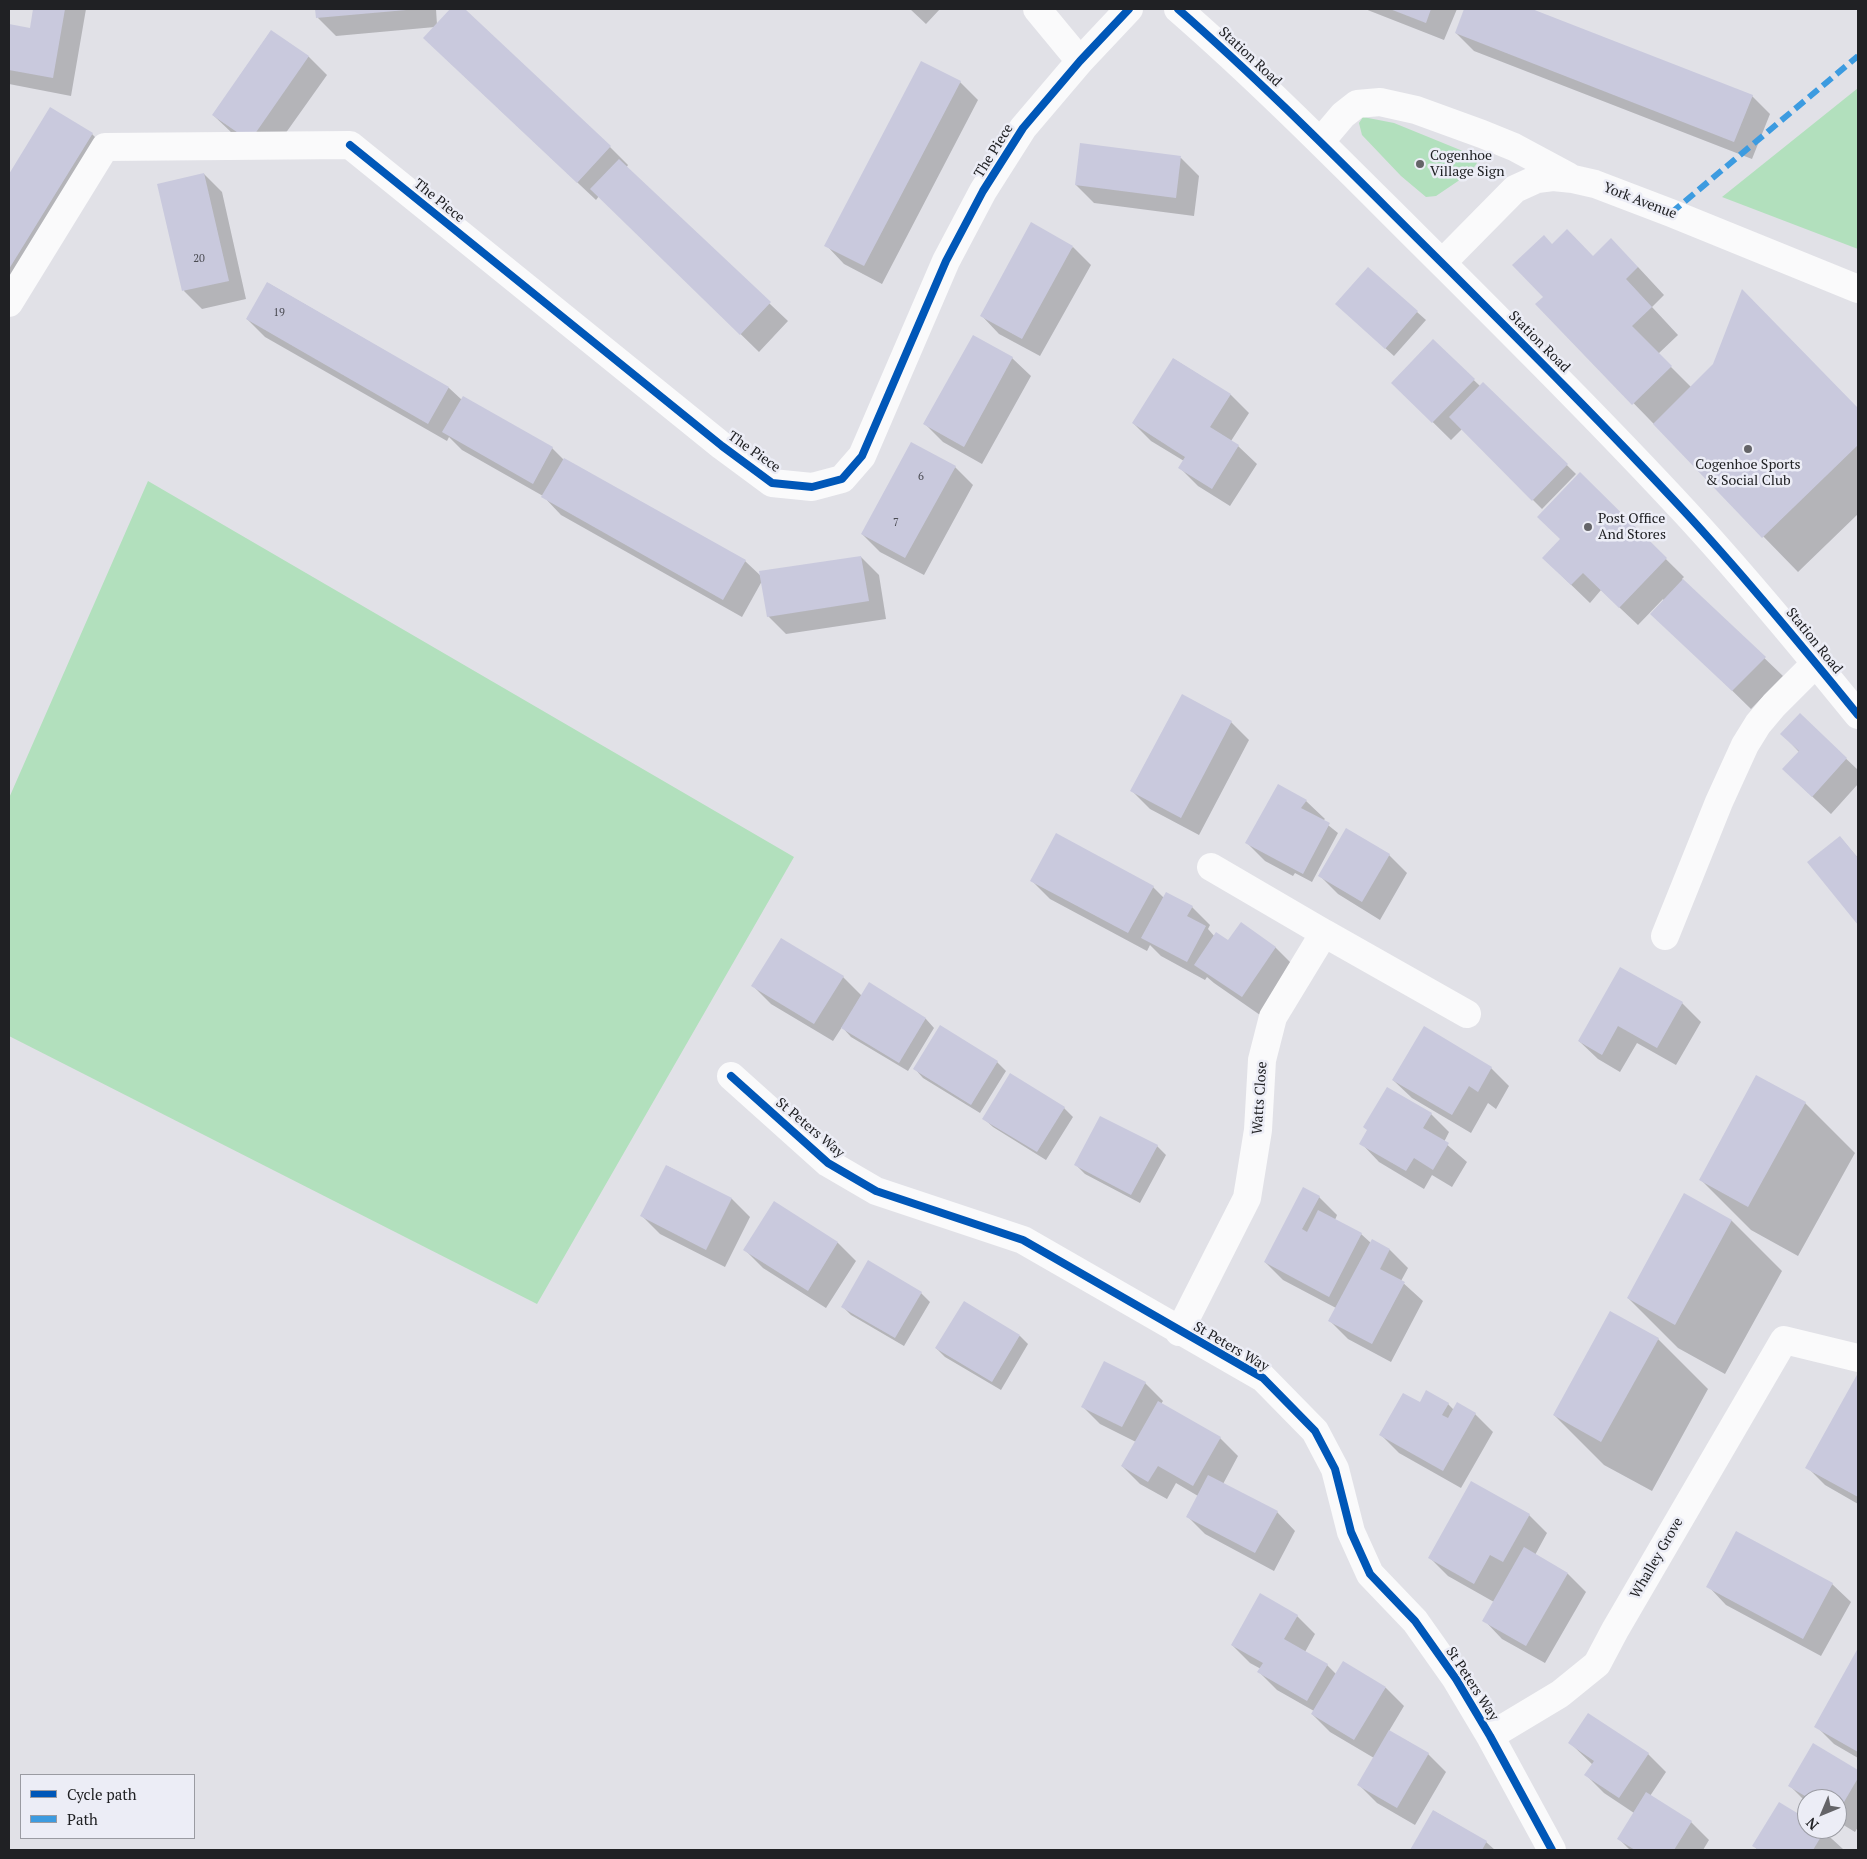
<!DOCTYPE html>
<style>
body{margin:0}
#map{position:relative;width:1867px;height:1859px;overflow:hidden;background:#e1e1e7;font-family:"PT Serif",serif}
canvas{display:block}
.frame{position:absolute;inset:0;border:10px solid #202124;pointer-events:none}
.legend{position:absolute;left:20px;top:1774px;width:175px;height:65px;box-sizing:border-box;background:#ecedf6;border:1px solid #9a9ba2;margin:0;padding:6px 9px;list-style:none;font-size:15px;color:#202124}
.legend li{display:flex;align-items:center;gap:10px;height:25px}
.legend b{width:25px;border:1px solid #9a9ba2}
.north{position:absolute;left:1797px;top:1789px;width:50px;height:50px;box-sizing:border-box;background:#ecedf6;border:1px solid #9a9ba2;border-radius:50%;rotate:225deg;font-size:14px;font-weight:700;line-height:20px;text-align:center;color:#202124}
.north::after{content:'';display:block;margin:auto;width:18px;height:22px;background:#646468;clip-path:polygon(50% 0,100% 100%,50% 72%,0 100%)}
</style>
<div id="map">
<canvas width="1867" height="1859"></canvas>
<div class="frame"></div>
<ul class="legend">
<li><b style="height:6px;background:#0057b8"></b>Cycle path</li>
<li><b style="height:6px;background:#3c9be0"></b>Path</li>
</ul>
<div class="north">N</div>
</div>
<script>
const ctx = document.querySelector('canvas').getContext('2d');
ctx.lineJoin = 'round';
function fillPath(path, color) {
  ctx.fillStyle = color;
  ctx.fill(path, 'evenodd');
}
function strokePath(path, color, width, dash) {
  ctx.strokeStyle = color;
  ctx.lineWidth = width;
  ctx.lineCap = dash ? 'butt' : 'round';
  ctx.setLineDash(dash || []);
  ctx.stroke(path);
}
function label(font, color, halo, rows, align = 'center') {
  ctx.font = font + ' "PT Serif",serif';
  ctx.lineWidth = 5;
  ctx.setLineDash([]);
  ctx.textBaseline = 'middle';
  ctx.strokeStyle = halo;
  ctx.fillStyle = color;
  for (const [text, x, y, turn = 0] of rows) {
    ctx.save();
    ctx.translate(x, y);
    ctx.rotate((+turn || 0) * Math.PI / 180);
    ctx.textAlign = isNaN(turn) ? turn : align;
    if (halo) ctx.strokeText(text, 0, 0);
    ctx.fillText(text, 0, 0);
    ctx.restore();
  }
}
const green = new Path2D(`
 M1858,88v161l-136,-52z
 M1363,117l31,6 81,33 2,7 -7,10 -34,23 -10,1 -25,-21 -39,-41 -3,-12z
 M148,481l646,376 -257,447 -528,-268v-238z`);
const shadow = new Path2D(`
 M34,9h52l-15,87 -62,-12v-58l22,4z
 M317,9h119l1,16 15,-16h11l147,138 18,18 -2,3 162,153 -29,31 -160,-156 -3,4 -153,-144 -8,-29 -99,9 -18,-18z
 M910,9h30l-14,15z
 M1365,9h92l-13,31z
 M1465,9h64l223,87 18,18 -18,45 -278,-108 -18,-18z
 M271,31l38,26 18,18 -59,83 -36,-25 -19,-18z
 M960,82l18,18 -96,184 -38,-20 -18,-19z
 M50,109l42,25 9,9 -92,149v-116z
 M1081,144l100,14 18,18 -5,40 -100,-13 -18,-18z
 M204,174l18,18 24,107 -44,10 -18,-18z
 M1552,245l41,12 45,10 26,28 -12,12 26,28 -20,19 33,33 86,-61 81,83v105l-60,58 -261,-268 8,-7z
 M1073,247l18,18 -51,91 -41,-22 -18,-19z
 M268,283l181,105 13,12 1,-2 89,50 12,12 181,101 17,16 99,-20 18,18 7,44 -100,15 -18,-18 -6,-35 -20,36 -181,-102 -18,-19 -81,-46 -13,-13 -2,4 -182,-104 -18,-18z
 M1417,312l9,8 -32,36 -48,-43z
 M1433,341l47,45 3,-3 93,91 -34,35 -80,-80 -11,11 -58,-57z
 M1012,358l19,18 -49,88 -39,-22 -18,-18z
 M1174,359l57,36 18,18 -18,28 7,5 19,18 -27,42 -32,-20 -18,-18 4,-7 -33,-20 -18,-18z
 M955,467l18,18 -49,90 -44,-23 -18,-18z
 M1580,474l104,103 -2,2 101,97 -32,33 -41,-40 -47,-70 -25,26 -37,-35 -11,13 -28,-27v-37z
 M1800,715l58,55v14l-27,30 -29,-27 -3,-35 -17,-18z
 M1231,722l18,18 -50,95 -49,-26 -18,-18z
 M1279,786l27,15 19,18 -2,2 15,12 -26,49 -17,-9 -2,3 -28,-15 -18,-18z
 M1840,837l18,21v65l-49,-61z
 M1389,855l18,18 -27,47 -42,-26 -18,-18z
 M1032,881l121,6 11,11 28,9 18,18 -2,4 7,8 14,5 46,5 19,19 -34,49 -46,-32 -7,-6 -2,3 -44,-24 -11,-11 -3,6 -97,-52z
 M1621,969l61,34 19,19 -25,43 -39,-22 -17,29 -22,-13 -19,-18z
 M843,977l19,19 7,-12 57,35 8,9 -26,43 -57,-34 -9,-10 -9,14 -62,-37 -18,-18z
 M941,1027l56,35 9,9 -26,42 -57,-35 -8,-9z
 M1491,1068l18,18 -13,23 -8,-6 -17,30 -59,-35 -19,-18z
 M1805,1103l50,50 -57,103 -47,-26 -50,-50z
 M1064,1108l9,9 -27,43 -53,-33 -9,-8z
 M1431,1114l18,18 -5,10 23,20 -15,25 -20,-12 -8,14 -45,-27 -18,-19z
 M1157,1146l9,9 -26,48 -55,-29 -9,-9z
 M667,1166l65,33 18,18 -25,50 -65,-33 -18,-18z
 M1684,1195l48,26 50,50 -57,103 -47,-26 -50,-50z
 M1319,1197l18,18 -2,5 26,14 10,9 1,-2 18,9 18,18 -7,13 22,20 -32,61 -43,-23 -19,-19 7,-12 -53,-28 -18,-18z
 M774,1203l64,40 18,18 -30,47 -63,-40 -18,-18z
 M921,1293l9,9 -26,44 -53,-31 -9,-9z
 M1020,1336l8,8 -27,46 -56,-33 -9,-9z
 M1658,1339l50,50 -56,102 -48,-26 -50,-50z
 M1858,1376v128l-33,-19 -18,-18z
 M1145,1383l18,18 -2,3 59,34 18,18 -15,28 54,28 18,19 -21,40 -69,-37 -18,-18 11,-20 -22,-13 -9,16 -27,-15 -18,-18 14,-24 -36,-18 -18,-18z
 M1427,1392l21,12 6,6 21,4 18,18 -32,56 -62,-35 -18,-18 39,-32z
 M1529,1515l18,18 -12,22 33,19 18,18 -41,71 -43,-24 -18,-19 10,-18 -46,-26 -18,-18z
 M1832,1584l19,18 -30,54 -95,-51 -18,-19z
 M1297,1616l18,18 -10,18 22,13 9,9 50,14 18,18 -15,25 39,23 18,18 -31,53 -38,-22 -18,-18 15,-27 -44,-26 -18,-18 2,-3 -37,-21 -18,-18 2,-3 -11,-6 -18,-18z
 M1858,1651v107l-24,-14 -18,-18z
 M1570,1743l78,11 18,18 -16,24 41,26 18,18 -6,10h-73l-11,-11 15,-26 -30,-20 -18,-18 7,-10z
 M1814,1745l44,26v56l-3,5 -18,-11v-22h-30v4l-17,-17z
 M1434,1811l52,31 9,8h-84z
 M1807,1820v9h14l22,20 -1,1h-84l-4,-4z`);
const building = new Path2D(`
 M33,9h32l-12,69 -44,-8v-46l21,4z
 M315,9h91v1l-90,8z
 M450,9h15l146,137 -34,37 -154,-145z
 M1390,9h41l-5,14z
 M1464,9h68l221,86 -19,47 -279,-109z
 M271,30l38,26 -59,85 -38,-26z
 M921,61l40,20 -97,185 -40,-20z
 M50,107l43,26 -84,136v-95z
 M1080,143l101,13 -5,42 -101,-13z
 M619,159l152,143 -31,33 -150,-146z
 M204,173l25,108 -47,10 -25,-107z
 M1031,222l42,24 -51,93 -42,-23z
 M1567,229l26,27 18,-18 27,29 -12,12 26,28 -20,19 40,40 -40,39 -97,-101 8,-7 -31,-32 32,-30 8,9z
 M1368,267l50,44 -33,38 -50,-45z
 M267,282l182,105 -21,37 -182,-105z
 M1742,289l116,119v37l-96,93 -109,-114 60,-60z
 M973,335l40,22 -49,90 -41,-23z
 M1433,339l42,40 -43,44 -41,-40z
 M1173,358l58,36 -21,33 29,18 -27,44 -34,-21 7,-11 -53,-34z
 M1483,382l85,82 -36,37 -83,-84z
 M463,396l90,51 -20,37 -91,-52z
 M911,442l45,24 -51,92 -44,-24z
 M564,458l182,102 -23,40 -182,-103z
 M1580,472l87,86 -48,50 -36,-35 -12,12 -29,-27 18,-19 -23,-22z
 M861,556l8,45 -102,16 -8,-46z
 M1683,579l83,78 -34,34 -82,-77z
 M1182,694l50,27 -51,97 -51,-27z
 M1800,713l47,45 -35,39 -30,-28 17,-18 -19,-17z
 M1278,784l29,16 -6,8 29,15 -27,51 -58,-31z
 M1346,828l44,26 -28,48 -44,-26z
 M1056,833l98,53 -26,47 -98,-52z
 M1840,836l18,22v67l-51,-63z
 M1166,892l27,14 -6,10 19,10 -19,36 -46,-24z
 M1241,922l35,25 -34,50 -48,-32 22,-33 12,8z
 M781,938l63,38 -30,48 -63,-38z
 M1620,967l63,35 -26,46 -39,-22 -16,29 -24,-14z
 M869,982l57,36 -27,45 -58,-35z
 M940,1025l58,36 -27,44 -58,-36z
 M1424,1026l68,41 -14,25 -9,-6 -17,29 -60,-35z
 M1010,1073l55,34 -28,45 -55,-33z
 M1756,1075l50,27 -58,105 -49,-27z
 M1387,1087l45,26 -9,15 26,15 -16,27 -19,-12 -8,13 -47,-27 8,-14 -4,-3z
 M1100,1116l58,29 -27,50 -57,-30z
 M666,1165l66,33 -26,52 -66,-34z
 M1303,1187l17,9 -18,33 5,3 11,-22 44,23 -33,64 -65,-35z
 M1684,1193l48,27 -57,105 -48,-27z
 M774,1201l64,41 -30,49 -65,-41z
 M1372,1239l18,10 -10,20 25,13 -33,62 -44,-23z
 M868,1260l54,32 -27,46 -54,-31z
 M964,1301l56,34 -28,47 -57,-34z
 M1610,1311l49,27 -58,104 -48,-27z
 M1104,1361l42,21 -24,45 -41,-20z
 M1858,1373v124l-53,-29z
 M1426,1390l23,13 -7,12 6,3 9,-16 19,11 -33,58 -64,-36 24,-42 17,9z
 M1158,1401l63,36 -28,49 -35,-20 -10,16 -27,-16z
 M1208,1475l70,36 -23,42 -69,-36z
 M1471,1481l59,33 -27,48 -13,-7 -16,29 -46,-26z
 M1736,1531l97,52 -30,56 -97,-52z
 M1524,1547l44,26 -42,73 -44,-25z
 M1260,1593l38,22 -14,24 44,25 -21,37 -50,-29 6,-9 -32,-18z
 M1858,1648v104l-44,-25z
 M1343,1661l43,26 -32,53 -43,-26z
 M1588,1713l61,40 -30,45 -35,-23 10,-14 -26,-18z
 M1389,1730l40,23 -32,55 -40,-23z
 M1813,1743l45,27v8l-21,36v-15h-27l-22,-13z
 M1646,1792l46,29 -18,29h-39l-18,-11z
 M1779,1802l28,17v10l18,1 -12,20h-54l-7,-4z
 M1433,1810l54,31 -5,9h-72z`);
const minor = new Path2D(`
 M1037,9l43,52
 M1178,9c94,82 181,172 270,260 80,80 160,160 237,243 61,66 117,134 173,203
 M1321,141l22,-26 14,-11 23,-2 36,8 66,24 32,13 54,29
 M1442,263l73,-74 22,-10 16,-2 20,2 22,5 76,29 187,76
 M9,303l96,-156 245,-2 372,301 50,37 40,4 30,-8 20,-23 84,-195 37,-70 40,-63 57,-67 49,-52
 M1324,933l143,81
 M1665,936l54,-134 26,-57 13,-21 16,-19 42,-42
 M731,1076l97,87 48,28 147,49 240,138 52,53 20,38 16,63 19,42 45,47 41,58 34,57 62,114
 M1179,1332l68,-134 11,-68 4,-70 11,-43 51,-84 -113,-66
 M1490,1736l70,-42 37,-30 18,-34 169,-290 74,18`);
const quiet = new Path2D(`
 M1671,213l187,-157`);
const cycleway = new Path2D(`
 M1178,9c94,82 181,172 270,260 80,80 160,160 237,243 61,66 117,134 173,203
 M350,145l372,301 50,37 40,4 30,-8 20,-23 84,-195 37,-70 40,-63 57,-67 49,-52
 M731,1076l97,87 48,28 147,49 240,138 52,53 20,38 16,63 19,42 45,47 41,58 34,57 62,114`);
const markers = [
 [1420,164,5,"#646468"],
 [1748,449,5,"#646468"],
 [1588,527,5,"#646468"]
];
const numberNames = [
 ["20",199,259],
 ["19",279,313],
 ["6",921,477],
 ["7",896,523]
];
const streetNames = [
 ["Station Road",1250,57,43],
 ["The Piece",994,151,-58],
 ["The Piece",439,201,39],
 ["York Avenue",1640,201,21],
 ["Station Road",1539,342,45],
 ["The Piece",754,452,35],
 ["Station Road",1814,641,51],
 ["Watts Close",1260,1098,-86],
 ["St Peters Way",810,1128,40],
 ["St Peters Way",1231,1347,30],
 ["Whalley Grove",1657,1558,-60],
 ["St Peters Way",1472,1684,57]
];
const poiNames = [
 ["Cogenhoe",1430,156],
 ["Village Sign",1430,172],
 ["Cogenhoe Sports",1748,465,"center"],
 ["& Social Club",1748,481,"center"],
 ["Post Office",1598,519],
 ["And Stores",1598,535]
];
fillPath(green, '#b2e0bd');
fillPath(shadow, '#0003');
fillPath(building, '#c9c9dd');
strokePath(minor, '#fafafb', 28);
strokePath(quiet, '#3c9be0', 6, [12, 6]);
strokePath(cycleway, '#0057b8', 8);
for (const [x, y, r, color] of markers) {
  const dot = new Path2D();
  dot.arc(x, y, r, 0, 2 * Math.PI);
  ctx.fillStyle = color;
  ctx.fill(dot);
  strokePath(dot, '#ecedf6', 2);
}
label('11px', '#4a4b52', null, numberNames);
label('14px', '#202124', '#ecedf6', streetNames);
label('14px', '#202124', '#ecedf6', poiNames, 'left');
</script>
